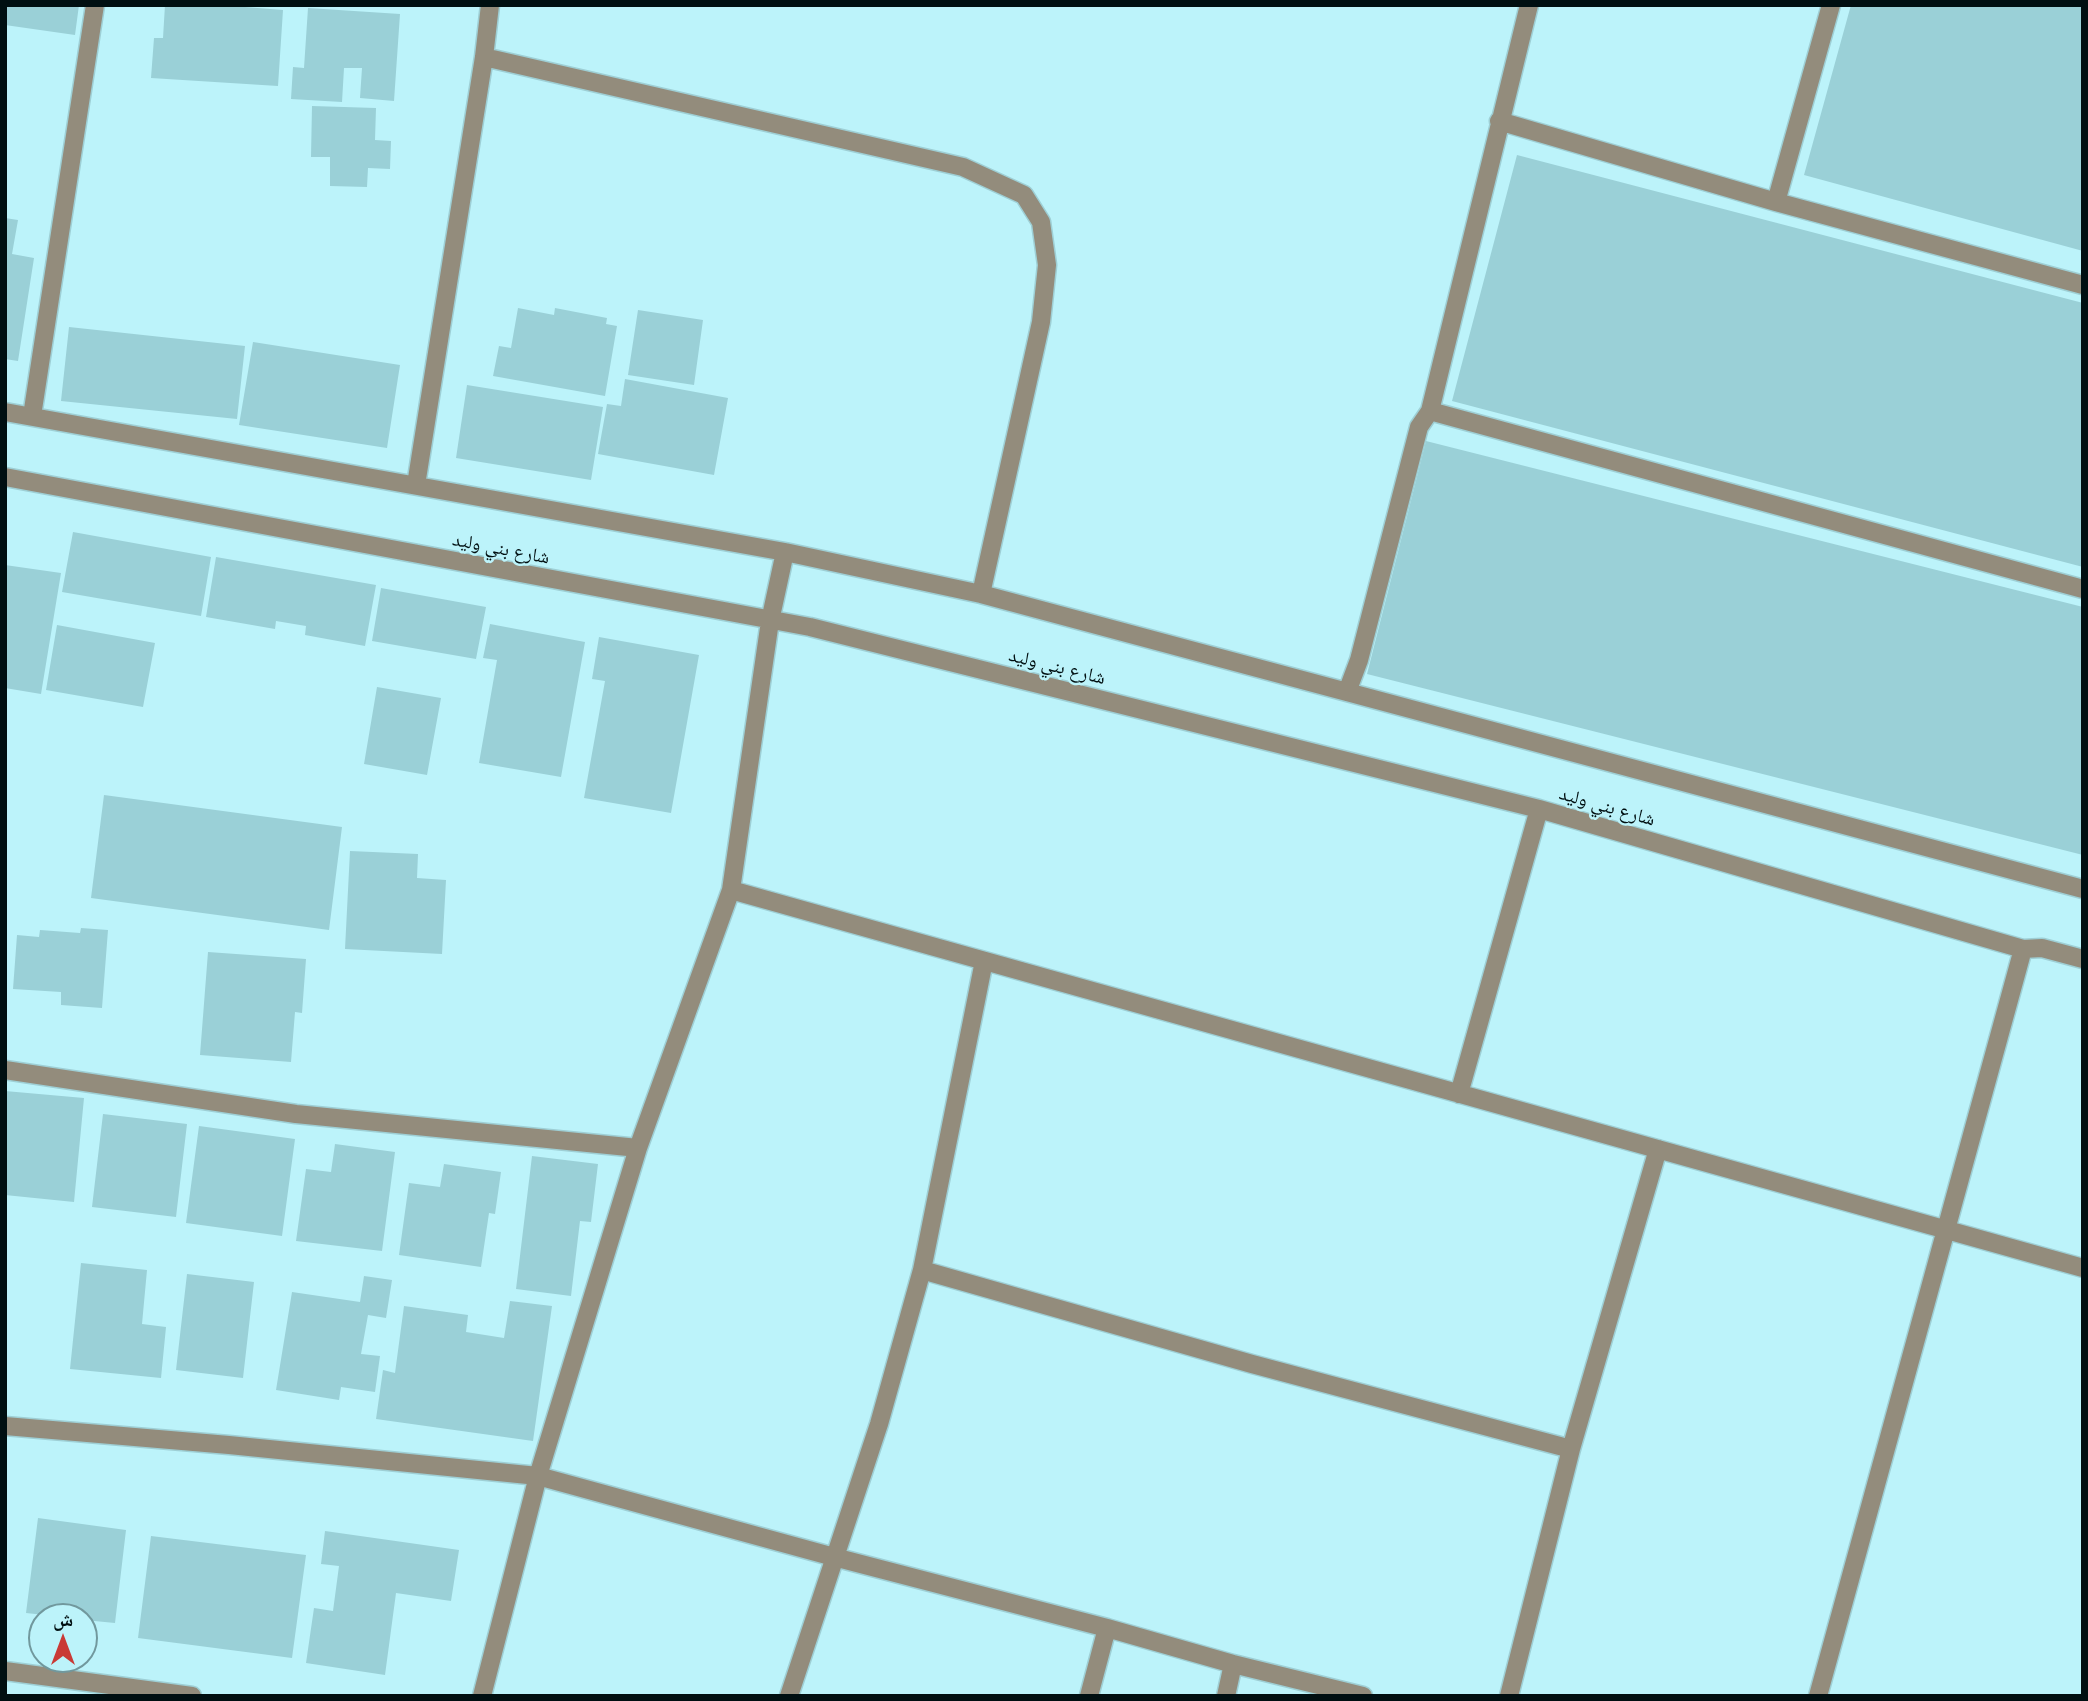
<!DOCTYPE html>
<meta charset="utf-8">
<style>
body{margin:0}
#map{position:relative;width:2088px;height:1701px;overflow:hidden;background:#bcf3fa;font-family:"Noto Sans","Noto Naskh Arabic",sans-serif}
canvas{display:block}
.frame{position:absolute;inset:0;border:7px solid #000f11;pointer-events:none}
.north{position:absolute;left:28px;top:1603px;width:70px;height:70px;box-sizing:border-box;background:#bcf3fa;border:2px solid #71989d;border-radius:50%;rotate:0deg;font-size:19px;font-weight:700;line-height:28px;text-align:center;color:#000f11}
.north::after{content:'';display:block;margin:auto;width:24px;height:32px;background:#c93a36;clip-path:polygon(50% 0,100% 100%,50% 72%,0 100%)}
</style>
<div id="map">
<canvas width="2088" height="1701"></canvas>
<div class="frame"></div>
<div class="north">ش</div>
</div>
<script>
const ctx = document.querySelector('canvas').getContext('2d');
ctx.lineJoin = 'round';
function fillPath(path, color) {
  ctx.fillStyle = color;
  ctx.fill(path, 'evenodd');
}
function strokePath(path, color, width, dash) {
  ctx.strokeStyle = color;
  ctx.lineWidth = width;
  ctx.lineCap = dash ? 'butt' : 'round';
  ctx.setLineDash(dash || []);
  ctx.stroke(path);
}
function label(font, color, halo, rows, align = 'center') {
  ctx.font = font + ' "Noto Sans","Noto Naskh Arabic",sans-serif';
  ctx.lineWidth = 5;
  ctx.setLineDash([]);
  ctx.textBaseline = 'middle';
  ctx.strokeStyle = halo;
  ctx.fillStyle = color;
  for (const [text, x, y, turn = 0] of rows) {
    ctx.save();
    ctx.translate(x, y);
    ctx.rotate((+turn || 0) * Math.PI / 180);
    ctx.textAlign = isNaN(turn) ? turn : align;
    if (halo) ctx.strokeText(text, 0, 0);
    ctx.fillText(text, 0, 0);
    ctx.restore();
  }
}
const building = new Path2D(`
 M5,5h74l-4,30 -70,-10z
 M165,5h80v2l38,3 -5,76 -127,-8 3,-40h9z
 M1851,5h232v246l-279,-76z
 M308,8l92,6 -6,87 -34,-3 2,-30h-18l-2,34 -51,-3 2,-32 11,1z
 M312,106l64,2 -1,32 16,1 -1,28 -22,-1 -1,19 -37,-1v-29h-19z
 M1517,155l566,148v264l-631,-166z
 M5,218l13,2 -6,34 22,4 -16,103 -13,-2z
 M518,308l36,7 1,-7 52,10 -1,6 11,2 -12,70 -112,-20 6,-30 12,2z
 M638,310l65,10 -9,65 -66,-10z
 M69,327l176,19 -8,73 -176,-18z
 M253,342l147,23 -13,83 -148,-23z
 M625,379l103,19 -14,77 -116,-21 9,-50 14,2z
 M467,385l136,22 -12,73 -135,-22z
 M1426,441l657,166v248l-716,-181z
 M73,532l138,25 -10,59 -139,-24z
 M216,557l160,28 -11,61 -60,-11 1,-9 -30,-5 -1,8 -69,-12z
 M5,565l56,8 -20,121 -36,-6z
 M381,588l105,19 -10,52 -104,-18z
 M490,624l95,18 -24,135 -82,-14 18,-103 -14,-2z
 M57,625l98,18 -12,64 -97,-17z
 M599,637l100,18 -28,158 -87,-15 21,-117 -13,-2z
 M377,687l64,11 -14,77 -63,-11z
 M104,795l238,32 -13,103 -238,-32z
 M350,851l68,3 -1,24 29,2 -4,74 -97,-5z
 M81,928l27,2 -6,78 -41,-3v-13l-48,-3 4,-54 22,2 1,-7 40,3z
 M208,952l98,7 -4,54 -7,-1 -4,50 -91,-7z
 M5,1091l79,7 -10,104 -69,-7z
 M103,1114l84,10 -11,93 -84,-10z
 M199,1126l96,13 -13,97 -96,-13z
 M335,1144l60,8 -13,99 -86,-10 10,-72 25,3z
 M532,1156l66,8 -7,58 -11,-1 -9,75 -55,-7z
 M444,1164l57,8 -6,42 -6,-1 -8,54 -82,-12 10,-72 31,4z
 M81,1263l66,7 -5,54 24,3 -5,51 -91,-9z
 M187,1274l67,8 -11,96 -67,-8z
 M364,1276l28,4 -6,38 -18,-3 -7,39 19,2 -5,36 -34,-5 -2,13 -63,-10 16,-98 68,10z
 M510,1301l42,5 -19,135 -157,-22 7,-49 12,3 9,-67 64,9 -2,17 38,6z
 M38,1518l88,12 -11,93 -31,-3v-3h-21l-37,-4z
 M325,1531l134,19 -8,51 -55,-8 -11,82 -79,-12 8,-55 19,3 6,-45 -18,-2z
 M151,1536l155,19 -14,103 -154,-20z`);
const minor = new Path2D(`
 M484,57l479,110 61,28 17,27 6,43 -6,57 -60,272
 M1499,121l277,81 307,83
 M1776,202l55,-197
 M1430,411l653,178
 M5,412l780,140 196,42 1102,295
 M32,416l63,-411
 M5,477l805,150 729,182 484,140 19,-1 41,11
 M416,485l68,-428 6,-52
 M1347,692l12,-32 60,-233 11,-16 99,-406
 M731,890l1352,378
 M5,1070l291,44 342,34
 M1459,1094l80,-285
 M922,1270l330,94 319,85
 M5,1426l224,19 309,31 296,81 273,71 126,36 130,32
 M5,1671l187,25
 M482,1696l56,-220 100,-328 93,-258 39,-269 15,-69
 M789,1696l90,-272 43,-154 62,-309
 M1089,1696l18,-68
 M1226,1696l7,-32
 M1509,1696l62,-247 87,-300
 M1818,1696l205,-747`);
const streetNames = [
 ["شارع بني وليد",501,549,11],
 ["شارع بني وليد",1057,667,14],
 ["شارع بني وليد",1607,807,16]
];
fillPath(building, '#9ad0d7');
strokePath(minor, '#9ecfd5', 21);
strokePath(minor, '#938c7c', 18);
label('19px', '#000f11', '#bcf3fa', streetNames);
</script>
